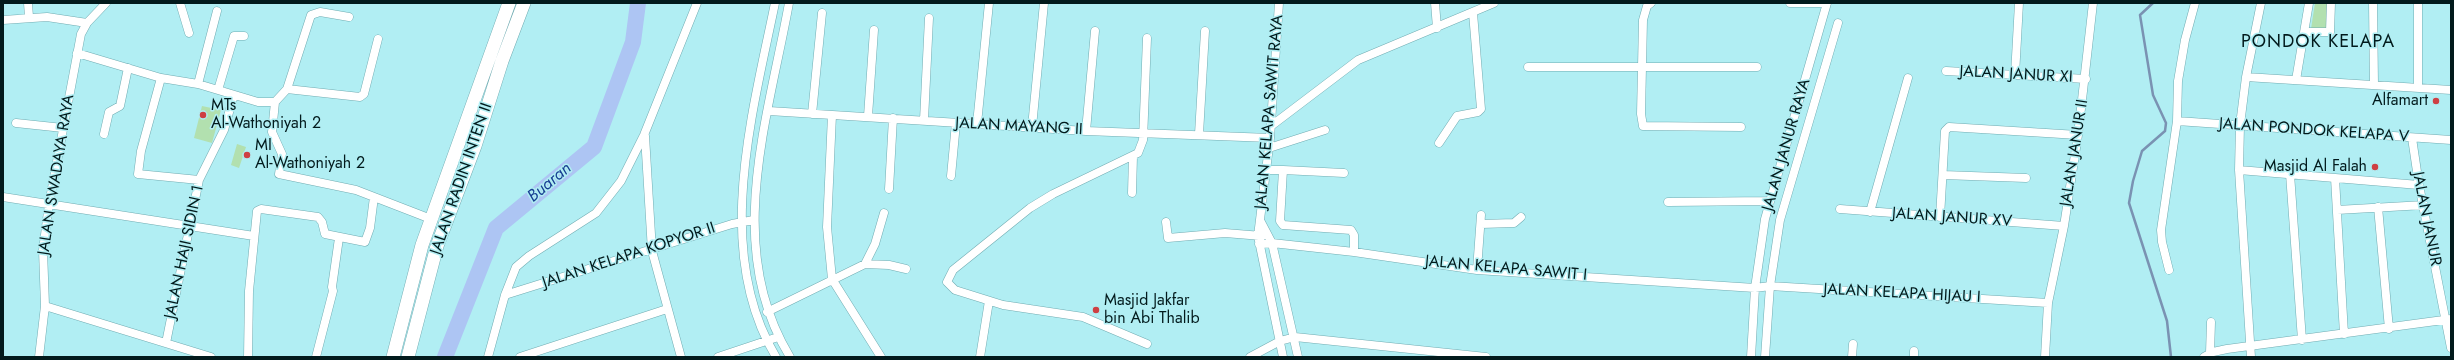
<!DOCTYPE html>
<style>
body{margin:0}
#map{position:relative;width:2454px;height:360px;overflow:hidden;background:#b1eef3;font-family:Jost,sans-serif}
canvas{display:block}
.frame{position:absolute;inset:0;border:4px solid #021a1c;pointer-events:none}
</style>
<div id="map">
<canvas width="2454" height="360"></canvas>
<div class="frame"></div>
</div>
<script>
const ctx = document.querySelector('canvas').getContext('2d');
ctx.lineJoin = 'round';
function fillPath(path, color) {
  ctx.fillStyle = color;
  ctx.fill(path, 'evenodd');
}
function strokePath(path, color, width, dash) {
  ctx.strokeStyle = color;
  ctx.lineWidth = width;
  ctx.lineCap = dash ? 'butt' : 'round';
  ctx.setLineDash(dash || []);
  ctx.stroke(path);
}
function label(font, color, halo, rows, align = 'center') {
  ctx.font = font + ' Jost,sans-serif';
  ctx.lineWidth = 3;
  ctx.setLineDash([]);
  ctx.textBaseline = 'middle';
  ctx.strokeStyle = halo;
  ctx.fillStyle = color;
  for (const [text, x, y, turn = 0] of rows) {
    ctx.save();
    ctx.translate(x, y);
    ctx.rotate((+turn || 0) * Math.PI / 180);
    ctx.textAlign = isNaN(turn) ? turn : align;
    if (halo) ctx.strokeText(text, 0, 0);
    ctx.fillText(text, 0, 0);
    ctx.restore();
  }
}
const green = new Path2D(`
 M2315,3h15l-2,26h-17z
 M202,106l19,4 -9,33 -18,-5z
 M237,144l9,3 -7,21 -8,-3z`);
const stream = new Path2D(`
 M2153,3l-13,12 13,80 13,28 -1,8 -23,20 -9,30 -4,22 38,118 4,36`);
const river = new Path2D(`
 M445,357l51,-129 98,-81 39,-105 5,-39`);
const minor = new Path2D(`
 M28,3l1,14
 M180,3l9,30
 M775,3c-23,112 -62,250 1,354
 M789,3c-21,116 -66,245 1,354
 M1279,3l-9,135 -12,98 25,121
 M1435,3l2,25
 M1651,3l-4,3 -4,14 -2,94 2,12 98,1
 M1790,3h37
 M2373,3l1,82
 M3,20l44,-3 40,6
 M2305,32h25l1,-29
 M77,53l84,25 37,6 60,18h17l12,-13 24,-74 9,-3 29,5
 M1528,67h229
 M1946,71l140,8
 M2015,75l4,-72
 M2246,77l205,13
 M161,78l-20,73 -3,23 61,6
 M2296,80l13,-77
 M198,84l19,-73
 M2418,88v-85
 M287,89l73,8 4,-3 14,-55
 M218,90l16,-54h10
 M275,102l-3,30 10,22 -3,20 77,16 75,29
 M769,111l317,20 184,7
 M812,114l10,-101
 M832,115l-5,112 5,52 49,78
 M868,116l6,-86
 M924,120l5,-102
 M2177,121l274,19
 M16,123l47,5
 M977,124l12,-121
 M1271,126l87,-66 136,-57
 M1032,127l12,-124
 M1086,131l9,-100
 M104,134l5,-22 11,-6 8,-38
 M1199,134l6,-103
 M645,136l7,115 29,106
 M2412,138l7,47 32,163
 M1439,143l18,-27 21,-4 3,-3 -8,-96
 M1269,148l56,-18
 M1267,170h16
 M2239,170l180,15
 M1344,173l-61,-3 -3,51 3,4 68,5 3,5v17
 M2290,174l12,166
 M1943,175l83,3
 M951,176l5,-53
 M2335,178l9,156
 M889,189l4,-71
 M1132,193l1,-37
 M3,197l251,39
 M1668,202l102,-1
 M2378,207l11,122
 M1840,209l224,17
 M2337,210l87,-5
 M1870,212l38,-134
 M1940,217l5,-86 4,-4 129,8
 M1166,222l2,16 57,-5 37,3
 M1261,222l11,21 26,114
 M1481,224l33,-1 7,-6
 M1259,244l13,-1 82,9 123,18 278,18 15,-2 278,17
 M865,264l10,-20 9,-31
 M1477,270l4,-55
 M2169,270l-7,-28 -1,-12 16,-109 1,-40 7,-41 10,-37
 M505,295l227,-71 22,-4
 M45,306l166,51
 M767,312l98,-48 24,1 17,4
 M166,343l33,-163 25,-50 10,-35
 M1147,344l-64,-27 -80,-12 -48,-15 -8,-8 6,-12 77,-62 23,-14 85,-41 5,-13 4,-102
 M2210,353l1,-31
 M39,357l6,-51 -2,-56 6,-46 32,-170 6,-11 19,-20
 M248,357l1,-66 8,-80 4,-2 57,8 4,5 3,12 40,8 5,-14 4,-31
 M316,357l17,-66 -1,-4 7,-49
 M488,357l17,-62 11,-28 13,-11 67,-43 25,-32 23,-46 53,-132
 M520,357l147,-48
 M718,357l60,-20
 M980,357l9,-56
 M1250,357l30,-16 15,-4 191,20
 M1751,357l4,-69 10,-69 62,-216
 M1765,357l5,-71 10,-66 58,-197
 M1852,357l1,-13
 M1914,357v-6
 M2045,357l3,-54 16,-77 14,-91 15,-132
 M2204,357l9,-5 14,-3 224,-30
 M2251,357l-12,-187 1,-45 6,-48 15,-74`);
const primary = new Path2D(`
 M393,357l29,-112 87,-242
 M408,357l29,-111 38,-100 27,-85 22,-58`);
const markers = [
 [2436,101,4,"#ce3f43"],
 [203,115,4,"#ce3f43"],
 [247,155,4,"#ce3f43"],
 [2375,167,4,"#ce3f43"],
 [1096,310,4,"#ce3f43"]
];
const streetNames = [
 ["JALAN JANUR XI",2016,75,3],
 ["JALAN KELAPA SAWIT RAYA",1270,112,-85],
 ["JALAN MAYANG II",1019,127,3],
 ["JALAN PONDOK KELAPA V",2314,131,4],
 ["JALAN JANUR RAYA",1787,145,-74],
 ["JALAN JANUR II",2075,153,-81],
 ["JALAN SWADAYA RAYA",57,175,-81],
 ["JALAN RADIN INTEN II",462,179,-71],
 ["JALAN JANUR XV",1952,218,4],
 ["JALAN JANUR",2426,219,79],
 ["JALAN HAJI SIDIN 1",185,252,-78],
 ["JALAN KELAPA KOPYOR II",629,256,-18],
 ["JALAN KELAPA SAWIT I",1506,269,5],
 ["JALAN KELAPA HIJAU I",1902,294,3]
];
const poiNames = [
 ["Alfamart",2428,101,"right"],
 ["MTs",211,106],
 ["Al-Wathoniyah 2",211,124],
 ["MI",255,146],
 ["Al-Wathoniyah 2",255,164],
 ["Masjid Al Falah",2367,167,"right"],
 ["Masjid Jakfar",1104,301],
 ["bin Abi Thalib",1104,319]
];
const waterNames = [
 ["Buaran",550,183,-40]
];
const quarterNames = [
 ["PONDOK KELAPA",2318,43]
];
fillPath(green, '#b2e0af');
strokePath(stream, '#7a92b2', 2.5);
strokePath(river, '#adc5f3', 16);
strokePath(minor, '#71acb2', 9);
strokePath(primary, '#71acb2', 14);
strokePath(minor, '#fff', 8);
strokePath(primary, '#fff', 13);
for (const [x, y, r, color] of markers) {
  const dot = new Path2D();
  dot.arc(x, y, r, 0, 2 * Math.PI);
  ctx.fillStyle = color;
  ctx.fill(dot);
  strokePath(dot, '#b1eef3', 1.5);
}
label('16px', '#021a1c', '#b1eef3', streetNames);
label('16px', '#021a1c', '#b1eef3', poiNames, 'left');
label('italic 17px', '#173d92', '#b1eef3', waterNames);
ctx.letterSpacing = '1px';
label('18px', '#021a1c', '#b1eef3', quarterNames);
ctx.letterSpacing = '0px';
</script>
